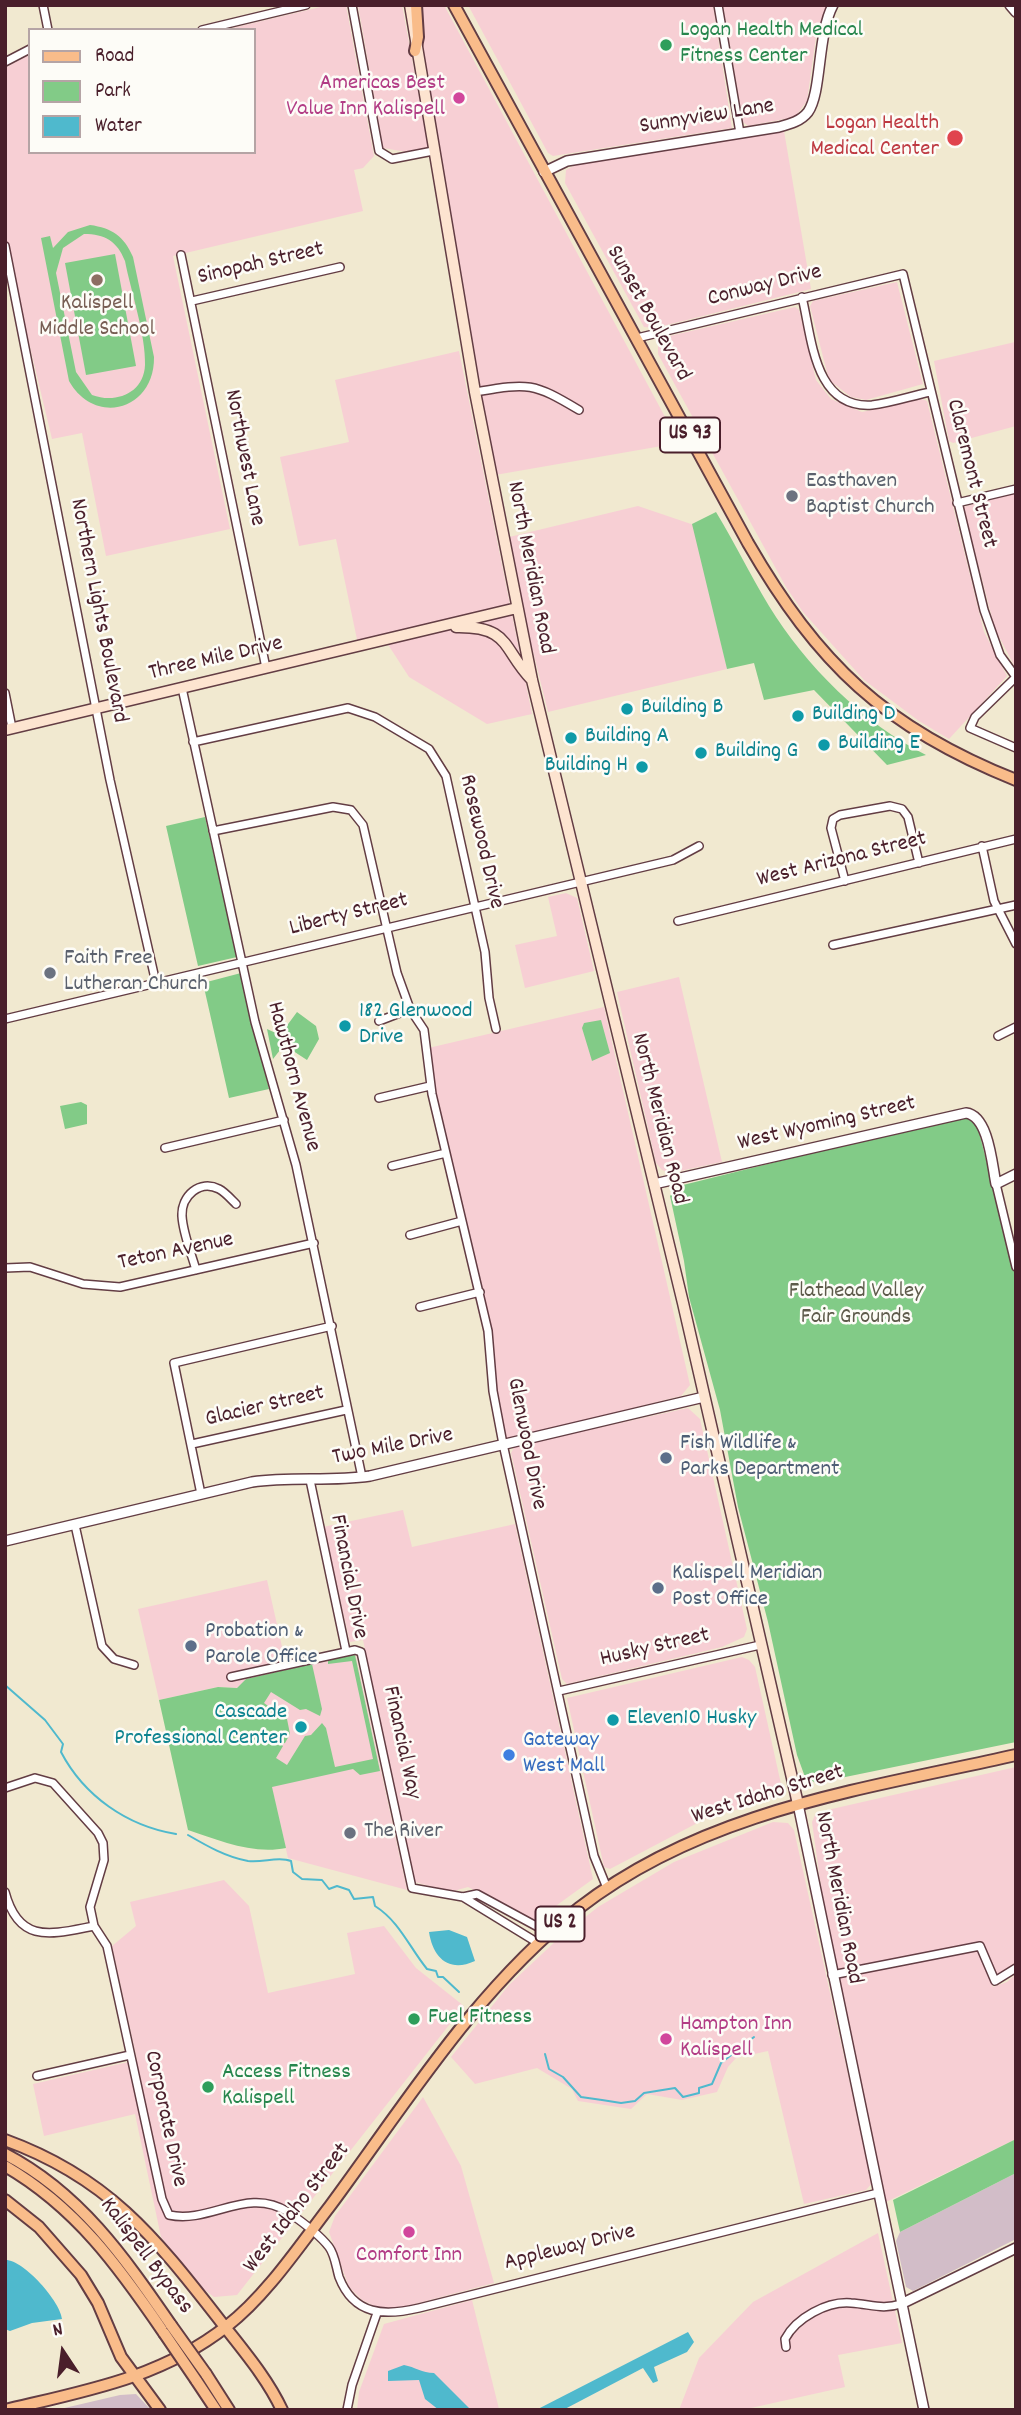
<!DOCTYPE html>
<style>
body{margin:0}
#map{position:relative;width:1021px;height:2415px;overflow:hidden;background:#f1e9d0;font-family:Dekko,sans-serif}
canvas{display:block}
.frame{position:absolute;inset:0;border:7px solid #4a1f2b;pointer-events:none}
.legend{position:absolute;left:28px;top:28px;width:228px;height:126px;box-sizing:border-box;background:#fdfcf7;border:2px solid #b5a4a5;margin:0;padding:9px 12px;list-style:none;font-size:21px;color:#4a1f2b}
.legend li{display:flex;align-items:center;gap:14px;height:35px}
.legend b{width:35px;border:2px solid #b5a4a5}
.north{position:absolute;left:28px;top:2317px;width:70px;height:70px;-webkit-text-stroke:5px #fdfcf7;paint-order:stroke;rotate:347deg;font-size:19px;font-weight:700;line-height:28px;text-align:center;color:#4a1f2b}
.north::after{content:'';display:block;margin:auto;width:24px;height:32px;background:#4a1f2b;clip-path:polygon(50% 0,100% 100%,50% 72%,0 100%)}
</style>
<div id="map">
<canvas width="1021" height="2415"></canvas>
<div class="frame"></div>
<ul class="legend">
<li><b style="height:9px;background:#f9bc8a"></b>Road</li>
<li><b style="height:19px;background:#82cb87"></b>Park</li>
<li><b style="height:19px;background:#4fb9cd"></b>Water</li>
</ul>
<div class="north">N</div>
</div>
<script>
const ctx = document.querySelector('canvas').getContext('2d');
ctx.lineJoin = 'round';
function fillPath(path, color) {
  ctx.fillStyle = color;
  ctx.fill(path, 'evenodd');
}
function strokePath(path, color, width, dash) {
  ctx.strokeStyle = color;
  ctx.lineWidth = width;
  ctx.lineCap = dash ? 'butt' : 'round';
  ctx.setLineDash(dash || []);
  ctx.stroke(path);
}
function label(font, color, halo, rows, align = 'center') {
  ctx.font = font + ' Dekko,sans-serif';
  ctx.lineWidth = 5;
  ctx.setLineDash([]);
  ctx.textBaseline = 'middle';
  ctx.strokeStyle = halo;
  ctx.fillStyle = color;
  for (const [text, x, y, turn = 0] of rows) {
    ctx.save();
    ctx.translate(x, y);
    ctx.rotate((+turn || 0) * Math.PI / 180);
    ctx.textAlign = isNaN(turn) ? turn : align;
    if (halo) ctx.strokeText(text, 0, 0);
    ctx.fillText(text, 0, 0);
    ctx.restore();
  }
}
const built = new Path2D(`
 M329,5h17l28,151 -11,12 -9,2 9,41 -190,45 57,273 -124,27 -24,-123 -30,6 -32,-134 -15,-73v-164l25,-14v98h224v-122h-30z
 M358,5h44l28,151 -47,-8z
 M420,5h24l235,438 -184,32 -75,-440z
 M468,5h245l19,123 -179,28 -5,-3z
 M723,5h105l-12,32 -9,64 -12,16 -47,9 -5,-4z
 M784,131l27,158 -156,39 -11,-1 -79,-144 1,-13 15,-8z
 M897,282l26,102 -57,16 -15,-3 -22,-17 -19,-74 3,-5z
 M795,307l4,3 17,70 15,19 31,13 60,-13 5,2 57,231 23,44 -58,63 -30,-18 -55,-41 -61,-68 -17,-25 -128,-233v-10l7,-7z
 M1015,342l1,84 -63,17 -4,-2 -15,-80z
 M459,351l73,363 -45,10 -78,-47 -22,-34 -28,6 -23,-110 -37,7 -19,-89 69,-15 -14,-62z
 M1016,492v177l-21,-40 -32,-122z
 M638,506l56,19 33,144 -179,43 -43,-174z
 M566,893l11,5 17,73 -69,17 -10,-43 42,-9 -9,-39z
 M679,977l43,185 -51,11 -9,-3 -6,-7 -39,-171z
 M604,1007l86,378 -9,11 -180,45 -13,-55 -1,-38 -60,-255 -3,-44z
 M688,1408l12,11 47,210 -3,8 -22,10 -155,37 -5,-5 -51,-226 4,-7z
 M403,1510l9,37 103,-23 78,355 -58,42 -67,-34 -18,5 -35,-10 -52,-242 -13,2 -27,-115z
 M267,1580l20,89 69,-13 51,234 -119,-32 -41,-178 -10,8 -19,-1 -59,13 -21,-91z
 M742,1657l7,3 6,7 26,117 -2,7 -6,7 -70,22 -93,49 -6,-2 -37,-169z
 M1016,1767v195l-15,13h-4l-14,-33 -147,28 -10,-47 -14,-101 3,-7 8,-4z
 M773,1822l15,1 6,7 78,353 -6,7 -62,14 -36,-153 -32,7 -8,9 -11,25 -35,8 -35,-6 -16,15 -53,-8 -6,-12 -35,-21 -62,16 -24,-27 58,-72 50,-47 39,-31 76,-45z
 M224,1880l25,26 19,87 87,-19 -8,-41 37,-7 32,42 48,38 -227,289 -23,2 -20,-15 -33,-45 -26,-123 -91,22 -11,-52 104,-24 -25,-114 24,-20 -6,-24z
 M977,1950l16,37 14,-5 9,-8v165l-130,63 -48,-224z
 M423,2097l38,69 33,117 -98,26 -20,-2 -14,-7 -13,-13 -20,-55 6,-16z
 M878,2233l24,110 -64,12 7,32 -103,23h-63l20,-52 54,-56z
 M472,2300l27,109 -142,1 2,-18 25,-68z`);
const industrial = new Path2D(`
 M1016,2173v66l-103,52 -7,-4 -10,-46 4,-9z
 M136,2394l15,16h-95l64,-15z`);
const green = new Path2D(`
 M90,225c22,3 34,11 43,32l21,100c1,53 -59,70 -85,24l-28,-143 9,-2 3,12 15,-16zM84,234c21,0 33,7 41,27 6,31 21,74 20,104 -1,28 -29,39 -53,30l-16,-23 -20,-99 7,-25z
 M115,254l21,112 -50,9 -21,-112z
 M716,512c19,31 34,63 53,94 36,59 95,118 157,149l-39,10 -73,-75 -50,10 -10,-37 -27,6 -35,-145z
 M205,817l32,140 -39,9 -32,-140z
 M241,973l28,116 -40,9 -26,-115z
 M297,1012l19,14 3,13 -12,21 -23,-15 -11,14 -6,-30 13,6z
 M601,1020l9,33 -18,8 -10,-33 2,-5z
 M81,1102l6,3v19l-22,5 -5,-23z
 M961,1116l15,4 40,159v463l-200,41 -11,-6 -8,-22 -29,-133 -30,-115 -18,-97 -31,-113 -5,-36 -14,-65 9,-10z
 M355,1655l25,116 -20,4 -7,-6 -81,18 14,61c-33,7 -68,-8 -98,-18l-29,-130 59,-13 19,1 9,-9 66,-15 10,45 -2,7 -14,-7 -6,1 -29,-18 -7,11 11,8 -2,3 14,5 3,15 -5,9 -5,1 3,2 -7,12 11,7 18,-29 6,-1 11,-12 4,5 9,39 38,-8 -21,-98 -24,3v-4z
 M1016,2139v34l-116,59 -7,-32z`);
const water = new Path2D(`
 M449,1930l18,7 8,24c-26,12 -42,-3 -46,-29z
 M5,2260c18,-1 56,42 57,59l-30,4 -22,8 -5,-2z
 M688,2332l6,10 -7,10 -33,15 4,14 -5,2 -10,-15 -80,42h-27z
 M404,2365c11,2 18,8 30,8l35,35 -30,2 -14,-11 -6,-19 -31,1v-10z`);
const stream = new Path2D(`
 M5,1685l40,35 18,24 -2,8c23,44 66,74 115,82
 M188,1835c19,11 38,22 60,26 15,2 30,-5 43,0l2,11 9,7 20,1 7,9 8,-3 12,4 5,9 19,-2 2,9c25,16 34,41 52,63l9,2 2,6h5l16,15
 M545,2054l4,15 14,8 18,20 21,3 19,3 14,-2 9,-8 31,-5 8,9 16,-4v-5l13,-4 9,-21 33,-26`);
const minor = new Path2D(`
 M43,5l5,25
 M352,5l27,146 13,8 41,-8
 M718,5l22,128
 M202,30l104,-25
 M5,62l25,-13
 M5,246l105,534 46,203
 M181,255l85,413
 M802,297c10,41 12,112 70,108 19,-2 39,-9 58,-13
 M192,301l148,-34
 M637,338l266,-64 81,336 16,45 16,22
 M475,392c54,-9 57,-10 104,18
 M957,503l59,-14
 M1016,677l-41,40 -5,11 46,20
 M182,688l73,334 41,143 66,312
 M5,693l7,35
 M193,742l155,-34 27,9 54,32 17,27 39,176 4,46 7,31
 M213,831l120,-24 18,3 12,15 34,148 13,36 14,21 8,64 56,237 5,60 10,53 91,412 13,32
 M982,846l12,55 22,43
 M845,881l-14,-53 2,-9 7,-4 50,-9 12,3 6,8 11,46
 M678,921l338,-82
 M833,945l183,-40
 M5,1019l668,-159 26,-14
 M379,1021l31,-12
 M998,1036l18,-9
 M379,1098l51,-12
 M165,1148l119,-28
 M392,1166l54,-13
 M996,1184l20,83
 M410,1235l52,-14
 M5,1268l25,-1 53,17 37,3 194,-44
 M196,1270c-5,-18 -13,-36 -14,-54 -1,-20 18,-37 37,-27 6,3 12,10 17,15
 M420,1307l60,-15
 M192,1444l154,-34
 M310,1480l36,171
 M201,1494l-27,-131 158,-37
 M75,1525l27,121 12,13 20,6
 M231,1677l124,-27 6,2 51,236 51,9 14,-3 72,39
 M559,1691l201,-46
 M5,1788l30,-10 18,5 45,50 5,10 1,17 -14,47 4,19 13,20 55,253 7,16c42,9 78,-29 119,-3 13,9 31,22 41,35 6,8 7,20 10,30 15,39 46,39 80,31l459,-115
 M5,1892c14,53 47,42 89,34
 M463,1897l75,46
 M832,1975l148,-29 15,35 21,-13
 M37,2076l93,-21
 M786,2347l-1,-8c11,-21 42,-38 66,-36 19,1 31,7 50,1
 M347,2410l5,-25 25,-72`);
const tertiary = new Path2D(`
 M1010,5l6,7
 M544,172l23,-11 212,-34c11,-3 22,-6 29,-15 14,-20 9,-77 25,-107
 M654,1184l312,-71c23,3 26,52 30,71l20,-10
 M5,1541l247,-59c39,-6 78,0 118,-6l334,-79
 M798,1804l126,606
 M901,2304l115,-56`);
const secondary = new Path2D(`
 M410,5l65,387 57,288 151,623 115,501
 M456,627c55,-1 46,22 76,53
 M5,730l512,-122`);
const primary = new Path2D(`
 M454,5l294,538c70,121 137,185 268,237
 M415,51l3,-14 -2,-32`);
const trunk = new Path2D(`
 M5,2140c102,37 149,96 213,178 23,30 48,58 64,92
 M5,2154c75,39 119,103 166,171
 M5,2166c71,41 114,101 159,167
 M5,2200l34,27 42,48 17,28 23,54 39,53
 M206,2374l23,36
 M196,2380l20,30
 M5,2410c80,-19 156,-32 222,-84 39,-30 73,-81 103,-120 77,-104 146,-217 249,-298 126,-98 286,-119 437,-153`);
const trunkBridge = new Path2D(`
 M171,2325l35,49
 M164,2333l32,47`);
const markers = [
 [666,45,7,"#2e9e5b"],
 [459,98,7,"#d1479c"],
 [955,138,9,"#e0444e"],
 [97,280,7,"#8d6e63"],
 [792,496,7,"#6b7280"],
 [627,709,7,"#0f9aa8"],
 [798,716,7,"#0f9aa8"],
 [571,738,7,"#0f9aa8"],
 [824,745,7,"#0f9aa8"],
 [701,753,7,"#0f9aa8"],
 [642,767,7,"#0f9aa8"],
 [50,973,7,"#6b7280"],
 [345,1026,7,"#0f9aa8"],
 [666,1458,7,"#5c6f8a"],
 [658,1588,7,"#5c6f8a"],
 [191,1646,7,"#5c6f8a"],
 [613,1720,7,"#0f9aa8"],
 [301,1727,7,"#0f9aa8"],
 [509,1755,7,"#3f7fe0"],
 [350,1833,7,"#6b7280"],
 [414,2019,7,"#2e9e5b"],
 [666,2039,7,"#d1479c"],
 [208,2087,7,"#2e9e5b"],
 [409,2232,7,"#d1479c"]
];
const shields = [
 [690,435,60],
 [560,1924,49]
];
const shieldNames = [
 ["US 93",690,435],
 ["US 2",560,1924]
];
const leisureNames = [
 ["Logan Health Medical",680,32],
 ["Fitness Center",680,58],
 ["Fuel Fitness",428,2019],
 ["Access Fitness",222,2074],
 ["Kalispell",222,2100]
];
const hotelNames = [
 ["Americas Best",445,85],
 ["Value Inn Kalispell",445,111],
 ["Hampton Inn",680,2026,"left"],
 ["Kalispell",680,2052,"left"],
 ["Comfort Inn",409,2257,"center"]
];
const streetNames = [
 ["Sunnyview Lane",707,118,-9],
 ["Sinopah Street",261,265,-13],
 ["Conway Drive",765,287,-14],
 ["Sunset Boulevard",647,314,61],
 ["Northwest Lane",243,458,79],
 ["Claremont Street",970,474,76],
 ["North Meridian Road",529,568,79],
 ["Northern Lights Boulevard",97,611,79],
 ["Three Mile Drive",216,660,-13],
 ["Rosewood Drive",480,842,77],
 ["West Arizona Street",842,861,-14],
 ["Liberty Street",349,916,-14],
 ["Hawthorn Avenue",292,1077,75],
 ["North Meridian Road",658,1119,76],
 ["West Wyoming Street",827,1125,-13],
 ["Teton Avenue",176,1253,-12],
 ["Glacier Street",265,1408,-13],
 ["Glenwood Drive",525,1444,79],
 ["Two Mile Drive",393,1448,-11],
 ["Financial Drive",347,1577,79],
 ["Husky Street",655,1649,-13],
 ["Financial Way",400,1743,78],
 ["West Idaho Street",768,1796,-17],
 ["North Meridian Road",837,1898,79],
 ["Corporate Drive",164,2119,78],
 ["West Idaho Street",298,2209,-52],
 ["Appleway Drive",570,2249,-14],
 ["Kalispell Bypass",145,2257,53]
];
const healthNames = [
 ["Logan Health",939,125],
 ["Medical Center",939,151]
];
const educationNames = [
 ["Kalispell",97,305],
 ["Middle School",97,331]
];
const worshipNames = [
 ["Easthaven",806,483],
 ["Baptist Church",806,509],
 ["Faith Free",64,960],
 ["Lutheran Church",64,986],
 ["The River",364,1833]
];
const cultureNames = [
 ["Building B",641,709],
 ["Building D",812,716],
 ["Building A",585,738],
 ["Building E",838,745],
 ["Building G",715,753],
 ["Building H",628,767,"right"],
 ["182 Glenwood",359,1013],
 ["Drive",359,1039],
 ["Cascade",287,1714,"right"],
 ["Professional Center",287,1740,"right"],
 ["Eleven10 Husky",627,1720]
];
const parkNames = [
 ["Flathead Valley",856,1293],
 ["Fair Grounds",856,1319]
];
const serviceNames = [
 ["Fish Wildlife &",680,1445],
 ["Parks Department",680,1471],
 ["Kalispell Meridian",672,1575],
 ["Post Office",672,1601],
 ["Probation &",205,1633],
 ["Parole Office",205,1659]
];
const shopNames = [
 ["Gateway",523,1742],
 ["West Mall",523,1768]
];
fillPath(built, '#f7cfd4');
fillPath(industrial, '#d2bdc8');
fillPath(green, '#82cb87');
fillPath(water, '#4fb9cd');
strokePath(stream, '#4fb9cd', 2);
strokePath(minor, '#633d44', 10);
strokePath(tertiary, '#633d44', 12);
strokePath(secondary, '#633d44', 13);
strokePath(primary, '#633d44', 14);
strokePath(trunk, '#633d44', 14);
strokePath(minor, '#fff', 7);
strokePath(tertiary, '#fff', 9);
strokePath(secondary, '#fde4d0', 10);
strokePath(primary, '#f9bc8a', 10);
strokePath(trunk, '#f9bc8a', 10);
strokePath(trunkBridge, '#633d44', 14, []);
strokePath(trunkBridge, '#f9bc8a', 10);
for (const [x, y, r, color] of markers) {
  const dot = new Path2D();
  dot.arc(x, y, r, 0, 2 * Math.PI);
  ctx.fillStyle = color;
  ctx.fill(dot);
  strokePath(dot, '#fdfcf7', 2.5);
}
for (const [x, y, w] of shields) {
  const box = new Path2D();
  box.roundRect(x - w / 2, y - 17.5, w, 35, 5);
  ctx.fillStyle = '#fdfcf7';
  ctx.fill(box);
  strokePath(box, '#4a1f2b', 2);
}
label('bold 21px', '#4a1f2b', null, shieldNames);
label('23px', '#27864d', '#fdfcf7', leisureNames, 'left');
label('23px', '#b23c85', '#fdfcf7', hotelNames, 'right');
label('23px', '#4a1f2b', '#fdfcf7', streetNames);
label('23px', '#be3a42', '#fdfcf7', healthNames, 'right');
label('23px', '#785e54', '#fdfcf7', educationNames);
label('23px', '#5b616d', '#fdfcf7', worshipNames, 'left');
label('23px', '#0d838f', '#fdfcf7', cultureNames, 'left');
label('23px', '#5e5b4b', '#fdfcf7', parkNames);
label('23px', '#4e5e75', '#fdfcf7', serviceNames, 'left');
label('23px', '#366cbe', '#fdfcf7', shopNames, 'left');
</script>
